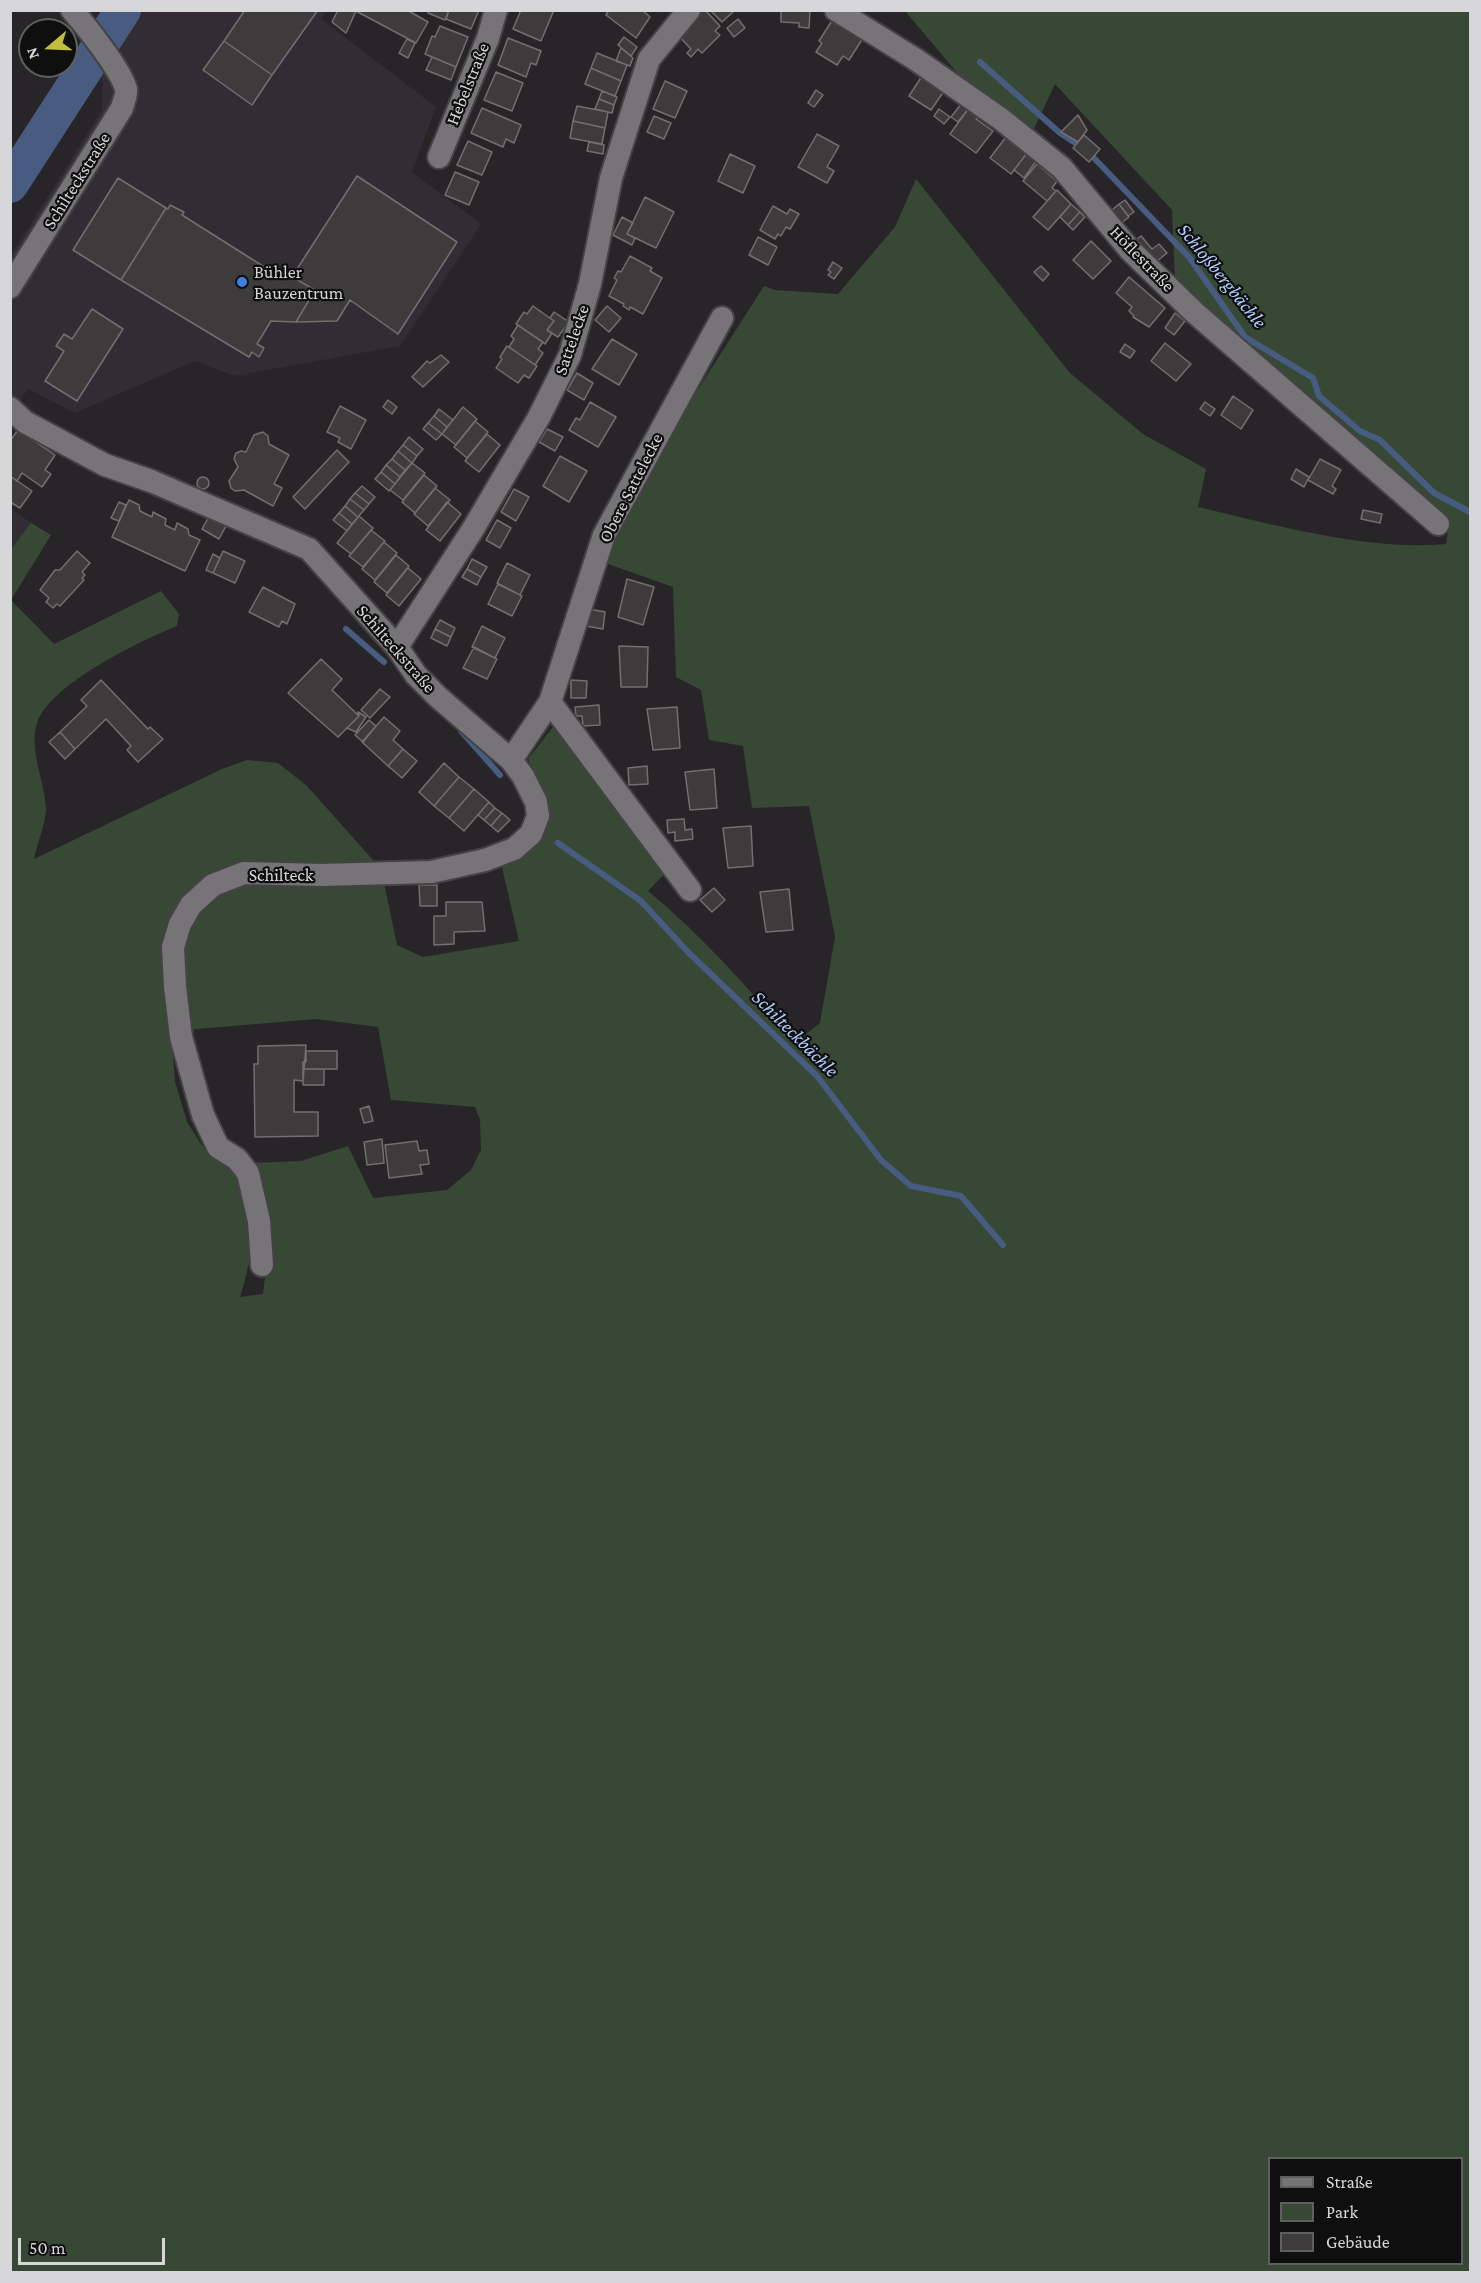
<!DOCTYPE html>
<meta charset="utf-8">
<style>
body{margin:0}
#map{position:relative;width:1481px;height:2283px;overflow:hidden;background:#272528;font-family:"Crimson Pro",serif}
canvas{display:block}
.frame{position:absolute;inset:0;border:12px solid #d7d6d8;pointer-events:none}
.legend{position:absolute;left:1268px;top:2157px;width:195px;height:108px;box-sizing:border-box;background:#0f0f10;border:2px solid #5f5f60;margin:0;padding:8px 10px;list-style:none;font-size:18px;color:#d7d6d8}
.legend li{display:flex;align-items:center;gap:12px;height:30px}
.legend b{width:30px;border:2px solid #5f5f60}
.north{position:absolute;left:18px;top:18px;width:60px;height:60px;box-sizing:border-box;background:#0f0f10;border:2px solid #5f5f60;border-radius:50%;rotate:251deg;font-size:16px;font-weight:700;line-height:24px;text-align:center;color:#d7d6d8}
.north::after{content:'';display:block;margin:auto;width:21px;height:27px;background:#c1bd3f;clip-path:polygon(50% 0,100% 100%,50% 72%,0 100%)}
.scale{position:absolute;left:18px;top:2238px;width:147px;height:27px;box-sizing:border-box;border:3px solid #d7d6d8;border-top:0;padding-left:8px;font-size:18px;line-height:21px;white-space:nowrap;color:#d7d6d8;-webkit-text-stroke:4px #0f0f10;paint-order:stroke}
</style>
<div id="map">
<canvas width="1481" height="2283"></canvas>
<div class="frame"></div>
<ul class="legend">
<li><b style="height:8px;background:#767477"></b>Straße</li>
<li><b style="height:16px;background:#374935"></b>Park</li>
<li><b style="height:16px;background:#3e3b3d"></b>Gebäude</li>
</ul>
<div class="north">N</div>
<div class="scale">50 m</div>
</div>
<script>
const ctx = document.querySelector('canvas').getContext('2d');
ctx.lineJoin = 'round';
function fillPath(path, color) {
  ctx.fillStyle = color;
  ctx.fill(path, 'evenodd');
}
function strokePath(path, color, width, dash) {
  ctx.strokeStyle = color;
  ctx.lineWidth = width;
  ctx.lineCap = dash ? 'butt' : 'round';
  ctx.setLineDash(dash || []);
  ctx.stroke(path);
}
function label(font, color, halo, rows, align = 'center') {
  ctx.font = font + ' "Crimson Pro",serif';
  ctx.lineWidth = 4.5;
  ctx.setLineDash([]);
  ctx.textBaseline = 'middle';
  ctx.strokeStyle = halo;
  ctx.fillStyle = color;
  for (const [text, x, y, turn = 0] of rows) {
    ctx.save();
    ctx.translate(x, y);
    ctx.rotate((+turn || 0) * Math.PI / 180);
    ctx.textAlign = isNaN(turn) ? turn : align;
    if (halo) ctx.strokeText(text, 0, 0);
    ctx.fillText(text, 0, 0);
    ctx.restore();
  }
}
const built = new Path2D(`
 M137,11h190l-6,8 115,88 -24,65 69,52 -81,122 -166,30 -39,-15 -120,52 -47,-24 -17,25v-159l91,-145 1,-27 -6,-18z
 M11,508l20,15 -20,26z`);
const green = new Path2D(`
 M905,11h565v2261h-1459l-1,-1722 21,-27 20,12 -40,65 43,44 107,-53 18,23 -2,12c-37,15 -127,58 -140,97 -9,25 9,62 9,87 -1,15 -9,34 -12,49l188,-90 25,-9 31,3 29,23 74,83 -126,-2 -26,6 -16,7 -25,17 -12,26 -10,43 9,115 12,41 14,22 19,18h14c24,50 22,84 6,135l23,-3c3,-24 6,-49 3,-72 -3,-20 -11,-40 -17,-59l52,-2 47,-15 25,52 74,-8 24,-20 10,-20 -1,-30 -5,-13 -84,-7 -13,-73 -62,-8 -131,11c-5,-24 -9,-52 -6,-77 3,-29 30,-63 58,-71 17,-5 37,-3 54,-3 31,0 61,-1 92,-1l14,67 26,12 96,-16 -18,-78c31,-18 33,-26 47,-57l-20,-47 25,-32 19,11 96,132 -20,21c55,45 101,98 147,152l25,-20 15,-86 -26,-131 -57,2 -9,-62 -34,-6 -8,-50 -25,-13 -3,-90 -73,-26 70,-128 94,-147 11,4 63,4 57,-67 21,-48 154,194 73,61 63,35 -8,38c77,18 169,44 248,37l4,-25 -30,-19 -245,-218 -3,-72 -117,-126 -23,49 -73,-58zM1270,2158h192v106h-192z`);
const stream = new Path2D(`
 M980,62l80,71 17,11
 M1093,157l96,100 56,80 68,41 6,18 41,35 20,9 54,53 36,19
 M346,629l38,33
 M461,731l39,44
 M558,843l83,58 46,50 130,125 64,84 30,26 50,10 42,49`);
const river = new Path2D(`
 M10,185l113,-175`);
const building = new Path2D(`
 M245,10h73l-46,65 -48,-34z
 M338,10l18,1 -10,22 -14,-11z
 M354,10h53l21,12 -12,21z
 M429,10h20l-4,10 -17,-7z
 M449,10h30l-8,19 -25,-10z
 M521,10h33l-13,31 -28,-12z
 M609,10h33l8,7 -14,21 -30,-23z
 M700,10h5l15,16 -5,5 5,4 -18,18 -4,-4 -7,8 -4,-4 4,-4 -14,-15z
 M710,10h24v1l-12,11z
 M781,10h29l-1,18 -10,-1v-4l-18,-1z
 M738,19l7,9 -11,9 -7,-9z
 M833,19l30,19 -14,22 -6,-4 -6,9 -21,-13 6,-9 -3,-2z
 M440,26l28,11 -12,30 -31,-13 7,-18 3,1z
 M624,37l13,10 -6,9 -13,-11z
 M508,38l33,13 -5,14 -5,-2 -5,14 -28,-12z
 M407,39l8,4 -7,15 -9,-5z
 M224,41l48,34 -20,30 -49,-35z
 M621,48l12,10 -3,8 -14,-5z
 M597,53l30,12 -6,16 -30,-13z
 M432,57l24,10 -5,13 -25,-10z
 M591,68l30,13 -6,15 -30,-12z
 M496,72l27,11 -11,28 -28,-11z
 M922,76l22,15 -13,19 -22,-14z
 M665,81l22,10 -12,27 -22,-9z
 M816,90l7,5 -9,12 -6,-4z
 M602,91l15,6 -3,8 -15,-6z
 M599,99l15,6 -2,8 -17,-4z
 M962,103l7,5 -11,14 -7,-5z
 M577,106l31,6 -3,16 -32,-7z
 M482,108l39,17 -7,18 -8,-4 -3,8 -32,-14z
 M969,108l10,8 -3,3 17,12 -17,22 -26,-19z
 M939,109l11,8 -6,7 -10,-8z
 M1078,115l9,15 -9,12 -17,-10z
 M654,116l17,7 -7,16 -17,-7z
 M573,121l32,7 -3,16 -32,-6z
 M817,134l22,12 -12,21 7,4 -7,12 -29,-16z
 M1084,135l16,14 -11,13 -16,-14z
 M1006,137l21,16 -16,21 -21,-16z
 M468,141l24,11 -10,23 -25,-10z
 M589,142l15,3 -1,9 -16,-3z
 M1027,153l10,7 -13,18 -10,-8z
 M730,154l25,12 -12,27 -25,-12z
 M1037,164l20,17 -5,7 4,3 -9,10 -24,-20z
 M455,172l24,10 -10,23 -24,-10z
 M357,176l100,66 -59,92 -48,-34 -13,21 -41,1 19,-32 -28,-16 10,-5z
 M118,178l48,30 -45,72 -48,-30z
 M1057,190l14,14 -23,26 -15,-13z
 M645,197l29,15 -18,36 -29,-14z
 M1125,200l9,12 -6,4 -9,-12z
 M1071,204l9,8 -12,13 -8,-8z
 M1119,204l10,13 -8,6 -9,-13z
 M170,205l14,7 -2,3 95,60 10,-1 28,16 -19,32 -25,-1 -14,23 7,4 -5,9 -7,-5 -3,5 -128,-77 45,-72 2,1z
 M773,206l14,8 3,-5 9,5 -9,15 -4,-2 -5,9 -3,-2 -3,5 -15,-9z
 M1080,212l5,5 -12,13 -5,-5z
 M622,217l11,6 -6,11 8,4 -3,7 -19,-10z
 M1141,236l11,13 7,-5 8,9 -11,9 -20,-22z
 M758,237l19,10 -9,18 -19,-10z
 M1091,241l20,20 -18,18 -20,-19z
 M630,256l22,12 -2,3 12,7 -19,36 -13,-7 -1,3 -6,-4 1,-2 -15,-8 8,-16 -3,-2 4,-7 3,1z
 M833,262l9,6 -8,11 -6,-4 3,-3 -3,-2z
 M1041,266l8,8 -6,7 -9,-9z
 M1129,277l36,31 -16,19 -16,-10 1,-1 -5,-5 3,-4 -16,-14z
 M533,306l21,15 -7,9 5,3 -7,11 -29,-20 8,-12 3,2z
 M607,306l14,12 -12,14 -14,-12z
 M92,309l31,20 -46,72 -32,-20 19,-30 -8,-5 8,-12 8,5z
 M554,312l15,10 -11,15 -11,-7 7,-9 -4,-3z
 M1175,313l10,8 -11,14 -9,-7z
 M518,325l25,17 -5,7 5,4 -8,12 -26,-18 5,-8 -3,-3z
 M612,339l25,15 -18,31 -27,-16z
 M1165,343l26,21 -15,17 -25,-20z
 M1125,344l10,7 -5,7 -10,-6z
 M507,346l30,20 -8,12 -5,-3 -6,8 -22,-15 6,-9 -2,-2z
 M441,355l8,7 -26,25 -11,-10 15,-16 3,2z
 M577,373l16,10 -9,17 -17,-10z
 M1233,396l20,14 -12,19 -20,-14z
 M388,400l9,7 -5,7 -9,-7z
 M590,402l26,15 -18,30 -29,-17 7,-12 4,2z
 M1205,402l10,7 -5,7 -10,-7z
 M340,406l26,14 -15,29 -13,-7 2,-4 -13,-6z
 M463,407l14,12 -21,26 -14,-11z
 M439,409l14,11 -6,7 -13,-11z
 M434,416l13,11 -5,7 -14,-11z
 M475,421l13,11 -21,26 -13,-11z
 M428,423l14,11 -6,6 -13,-11z
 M547,429l16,8 -8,14 -16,-9z
 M18,430l37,25 -10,15 6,4 -9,13 -20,-14 -5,8 -7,-5v-35z
 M263,432l5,4 1,8 20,11 -15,29 8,4 -9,18 -29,-16 -9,1 -4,-3 -2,-7 9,-14 -4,-8 2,-6 5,-2 5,1 8,-17z
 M487,434l13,11 -21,27 -14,-11z
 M409,437l14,12 -6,7 -14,-11z
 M403,445l14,11 -5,7 -14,-12z
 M337,450l12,12 -44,47 -12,-12z
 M398,451l14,12 -7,7 -13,-11z
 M560,456l27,15 -18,31 -26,-16z
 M392,459l13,11 -5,7 -14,-12z
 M1320,459l21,11 -9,16 4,3 -3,5 -25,-14z
 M412,463l13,10 -22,27 -13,-10z
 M386,465l14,12 -5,7 -14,-12z
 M1296,469l13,8 -5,10 -13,-8z
 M381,472l14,12 -6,7 -14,-12z
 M424,475l13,11 -22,27 -13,-11z
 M10,476l22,15 -12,17 -10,-6z
 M197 483a6 6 0 1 1 12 0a6 6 0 1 1-12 0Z
 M362,486l13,11 -6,7 -14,-11z
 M435,488l15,12 -22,26 -14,-12z
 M514,489l15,8 -13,24 -15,-9z
 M355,493l14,11 -5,6 -14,-11z
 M350,499l14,11 -6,7 -13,-11z
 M129,500l10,5 1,6 12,6 1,-5 13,7 -1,6 10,5 2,-7 11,6 1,6 11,5 -15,31 -73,-34z
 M119,502l7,3 -7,16 -8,-3z
 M447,502l14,12 -21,27 -14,-11z
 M345,506l13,11 -6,7 -13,-11z
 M1363,510l19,4 -2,9 -19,-4z
 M211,513l17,9 -9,17 -17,-10z
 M339,513l13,11 -5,7 -14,-11z
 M359,516l14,12 -22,26 -14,-11z
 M497,520l14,8 -11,20 -14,-8z
 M371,530l14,11 -22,26 -14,-11z
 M384,542l13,11 -22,27 -13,-11z
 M77,551l13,12 -8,9 3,3 -3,3 2,2 -24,26 -3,-2 -4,4 -7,-6 3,-4 -9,-8 15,-20h5z
 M223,551l22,10 -10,22 -22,-10z
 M213,554l7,4 -7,15 -7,-3z
 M396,555l13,11 -22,27 -13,-11z
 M472,559l15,8 -6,10 -14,-8z
 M507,563l23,12 -10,20 -23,-12z
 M408,568l13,11 -22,27 -13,-11z
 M467,569l14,8 -4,8 -15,-8z
 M627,579l27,8 -11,38 -25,-8z
 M498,584l24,12 -10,20 -24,-12z
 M263,587l32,17 -8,20 -5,-3 -3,6 -30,-15z
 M589,609l16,3 -2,17 -17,-3z
 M440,620l15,8 -4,9 -16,-8z
 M482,626l23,12 -10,20 -23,-11z
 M435,629l16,8 -4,9 -16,-8z
 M619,646l29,1 -1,40h-26z
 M474,647l23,12 -10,20 -24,-11z
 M321,659l21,20 -10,11 27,26 -21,21 -50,-44z
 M101,680l47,49 2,-2 13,12 -25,23 -11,-12 4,-4 -25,-27 -31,30 -15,-17 27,-26 -6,-6z
 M571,680l16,1 -1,17h-15z
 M380,689l10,8 -20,21 -9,-8z
 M599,705l1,20 -17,1 -1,-10h-6l-1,-9z
 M677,707l3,41 -27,2 -6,-41z
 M358,712l8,5 -10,15 -9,-4 12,-12z
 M384,717l16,14 -7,9 10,9 -15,17 -26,-24z
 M369,720l7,6 -13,16 -8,-7z
 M60,732l15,17 -10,10 -16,-17z
 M403,749l14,12 -15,17 -14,-12z
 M444,763l15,14 -25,29 -15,-14z
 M647,766l1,18 -19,1 -1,-17z
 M714,769l3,39 -27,2 -5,-38z
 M459,777l15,12 -25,29 -15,-12z
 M474,789l15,13 -25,29 -15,-13z
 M489,802l6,6 -11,12 -6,-5z
 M495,808l7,5 -11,13 -7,-6z
 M502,813l8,7 -12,12 -7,-6z
 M684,819l1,11 7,-1 1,10 -18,2v-9l-7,1 -1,-13z
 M751,826l2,40 -25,2 -5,-40z
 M419,885h18v21h-17z
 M714,888l11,12 -13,12 -12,-12z
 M789,889l4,41 -27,2 -6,-40z
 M446,902h36l3,29 -31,1v12l-20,1v-29h12z
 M306,1045l-3,36 -9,-1v32h24v24l-63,1 -1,-73h4v-18z
 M306,1051h31v18h-34v-7h3z
 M303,1069h21v16h-21z
 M369,1106l4,15 -9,2 -4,-14z
 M382,1139l2,24 -17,2 -3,-23z
 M417,1141l2,10 8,-1 2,14 -9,1 2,9 -33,4 -4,-33z`);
const minor = new Path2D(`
 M836,10l79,49 86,60 61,49 68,82 64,62 244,212
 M439,157l49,-119 8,-28
 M10,287l112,-179c1,-5 5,-13 4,-19 -5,-19 -40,-63 -54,-79
 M10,408l15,14 80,43 46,16 158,68 88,98 19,28 22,22 73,63 12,16 13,26 2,14 -7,18 -17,15 -29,11 -54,12 -109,3 -78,-2 -31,12 -22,20 -11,19 -7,23 2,39 6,51 22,78 15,32 19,12 11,14 11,48 3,44
 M397,647l76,-118 66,-112 31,-62 20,-71 21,-106 38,-119 40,-49
 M550,702l140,188
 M511,760l39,-58 54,-167 118,-217`);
const markers = [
 [242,282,6,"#3f7fe0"]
];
const streetNames = [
 ["Hebelstraße",468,84,-68],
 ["Schilteckstraße",77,181,-58],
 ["Höflestraße",1142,259,46],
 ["Sattelecke",572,340,-71],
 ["Obere Sattelecke",631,488,-63],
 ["Schilteckstraße",396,649,49],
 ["Schilteck",281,875]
];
const poiNames = [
 ["Bühler",254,272],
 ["Bauzentrum",254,293]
];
const waterNames = [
 ["Schloßbergbächle",1222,276,51],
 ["Schilteckbächle",795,1034,45]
];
fillPath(built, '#322d35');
fillPath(green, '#374935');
strokePath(stream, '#475c80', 6);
strokePath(river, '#475c80', 36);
fillPath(building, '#3e3b3d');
strokePath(building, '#736f71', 1.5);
strokePath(minor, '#444245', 26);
strokePath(minor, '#767477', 22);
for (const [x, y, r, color] of markers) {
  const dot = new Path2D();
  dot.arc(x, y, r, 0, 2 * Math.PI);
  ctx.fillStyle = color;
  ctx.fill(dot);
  strokePath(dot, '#0f0f10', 2);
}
label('18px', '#d7d6d8', '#0f0f10', streetNames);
label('18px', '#d7d6d8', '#0f0f10', poiNames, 'left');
label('italic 20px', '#b0cdfe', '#0f0f10', waterNames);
</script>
